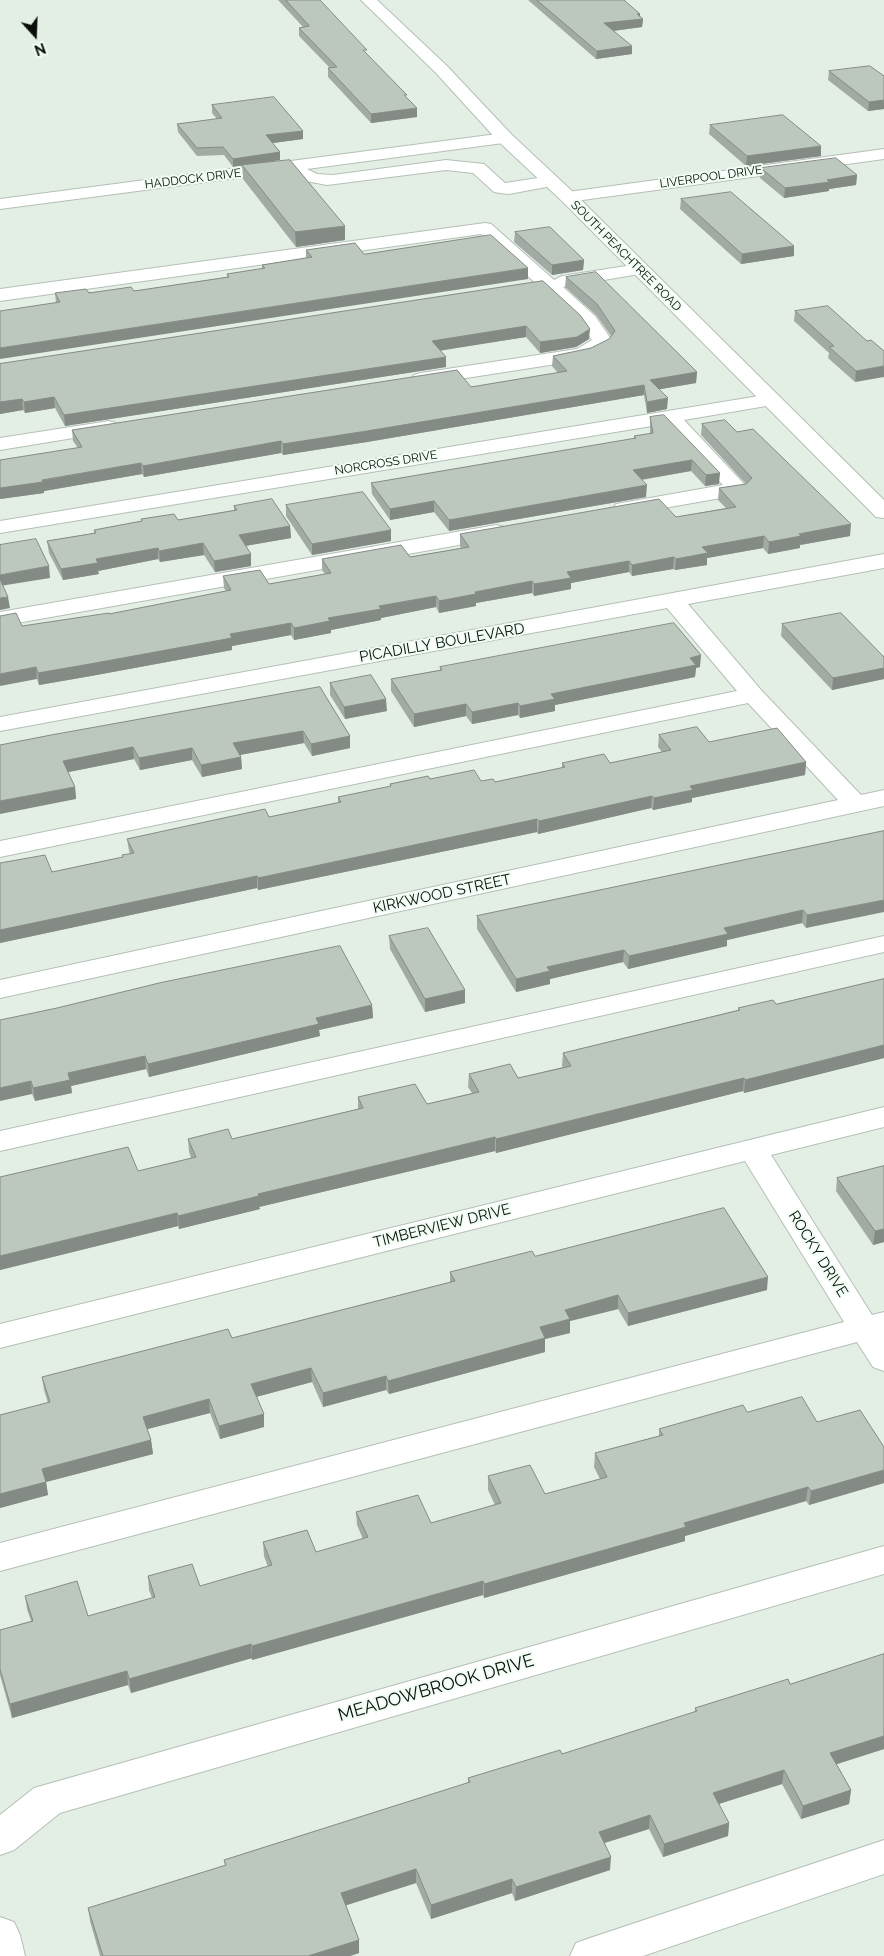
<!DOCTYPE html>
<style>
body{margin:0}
#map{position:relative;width:884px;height:1956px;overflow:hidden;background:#e3efe5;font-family:Raleway,sans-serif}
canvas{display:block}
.north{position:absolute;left:10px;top:10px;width:50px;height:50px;-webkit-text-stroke:4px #f0fdf3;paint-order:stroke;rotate:160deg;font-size:14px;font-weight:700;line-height:20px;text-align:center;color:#0a0e0b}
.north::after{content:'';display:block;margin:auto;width:18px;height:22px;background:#0a0e0b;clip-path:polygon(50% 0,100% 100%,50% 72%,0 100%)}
</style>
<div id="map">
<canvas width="884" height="1956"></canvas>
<div class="north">N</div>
</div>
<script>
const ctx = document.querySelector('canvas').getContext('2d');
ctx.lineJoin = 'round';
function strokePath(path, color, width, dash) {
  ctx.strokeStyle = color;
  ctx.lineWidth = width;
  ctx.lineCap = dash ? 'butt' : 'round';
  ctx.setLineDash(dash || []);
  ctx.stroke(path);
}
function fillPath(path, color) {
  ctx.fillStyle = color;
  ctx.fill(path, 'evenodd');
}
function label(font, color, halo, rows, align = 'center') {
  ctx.font = font + ' Raleway,sans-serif';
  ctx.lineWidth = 4;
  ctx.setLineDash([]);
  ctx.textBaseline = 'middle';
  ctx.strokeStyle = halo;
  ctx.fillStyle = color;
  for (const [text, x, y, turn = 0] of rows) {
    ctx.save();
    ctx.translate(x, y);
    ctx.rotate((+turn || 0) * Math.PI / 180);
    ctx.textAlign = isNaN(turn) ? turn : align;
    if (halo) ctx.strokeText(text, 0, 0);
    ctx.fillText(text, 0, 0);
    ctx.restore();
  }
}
const minor = new Path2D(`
 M505,133l6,1 2,4 -2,4 -204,27 10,5 16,1 113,-15 38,4 21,19 46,-7 6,1 3,4 -3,4 -48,9 -9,-1 -6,-1 -21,-19 -27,-3 -119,15 -21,-4 -16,-10 -290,38v-10z
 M884,149v10l-316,43 -6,-1 -3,-4 3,-4 6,-1z
 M485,223l6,1 63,56 8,-4 77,-12 6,1 3,4 -3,4 -82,14 32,29 18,26c-6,9 -21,15 -31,18l-161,25 -7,-2 -3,-4 3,-4 7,-2 156,-24 15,-9 -11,-16 -100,-90 -481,67v-12z
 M771,394l7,2 3,4 -3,4 -94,16 61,65 4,4 -4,4 -7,2 -114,20 -8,-1 -3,-5 3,-5 107,-19 -59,-61 -664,109v-12z
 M109,421l7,2 3,4 -3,4 -116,19v-12z
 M496,525l8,2 3,5 -3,5 -504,89v-14z
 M884,554v14l-196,36 73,86 100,105 23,-5v16l-884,192v-18l838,-180 -90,-97 -748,154v-16l737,-150 -70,-83 -667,123v-14z
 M884,936v16l-884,199v-20z
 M884,1107v20l-113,28 101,160 12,-3v59l-11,-4 -16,-25 -857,229v-28l844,-221 -99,-161 -745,187v-24z
 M884,1546v28l-824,239 -46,37 -14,5v-40l34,-27 14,-4z
 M884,1840v34l-241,82h-73l6,-13 14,-5z
 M0,1917l14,5 6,13 5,21h-25z`);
const major = new Path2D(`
 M361,0h16l70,66 64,68 63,59 310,307v18l-8,-1 -314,-316 -63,-59 -64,-70z`);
const wall = new Path2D(`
 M278,0h42l47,55 40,43 10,19 -46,6 -43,-46v-9h2l-31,-32v-8l4,-1z
 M528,0h96l19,19 -1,8 -28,4 18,23 -36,5z
 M829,71l55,5v33l-16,2 -40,-31z
 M212,105l91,26v8l-31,4 8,9v8l-21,3 86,77 -49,7 -53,-68 -1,-14 -9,2 -9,-12 -27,1 -19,-24 -1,-8 40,-5 -5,-6z
 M710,125l111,31 -75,10 -37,-32z
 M761,168l96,7 -1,10 -27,4v2l-45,7 -24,-20z
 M681,199l113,47v10l-53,8 -61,-55z
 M515,232l69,28 -1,10 -31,5 -38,-33z
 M306,250l58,4 164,25 -472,24 -1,-10 79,-2 93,-14v-3l35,-5v-4l44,-7z
 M566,277l131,95 -1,11 -37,6 8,20 -20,4 -3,-18 -277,47 -84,13 -2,-2 -137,24 -2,-3 -98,17v2l-44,6 78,-51 -5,-7 -1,-11 399,-43 87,-14 -6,-7 1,-10 38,-8 18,-9 2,-3 -15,-21 -31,-28z
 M543,281l46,58 -13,8 -36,6 -14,-16 -86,13 6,7v10l-381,59 -10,-18 -30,5 -2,-3 -23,4v-50z
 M795,311l72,30 -12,41 -27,-24 1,-5 -35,-32z
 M650,417l69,67 -14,2 -14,-15 -49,9 4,17 -197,34 -15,-19 -44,8 -18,-26 -1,-11 263,-44v-3l16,-2z
 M702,424l35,8 113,104 -50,9v3l-32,6 -5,-6 -56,10v7l-32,5 -2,-1 -41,7 -3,-4 -58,11v6l-37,7 -2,-3 -56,10v3l-37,7 -3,-6 -55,11v2l-50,10v3l-37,7 -3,-5 -59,11v4l-141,26 -52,9 -2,-6 -15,-53 87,-12 117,-23 -2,-3 -1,-12 46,8 56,-10 -3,-4v-11l88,-2 51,-9 -1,-2v-12l216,-17 50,-9 -8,-8 1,-12 27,-4 -45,-49z
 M286,505l105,25v11l-79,14 -26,-39z
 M234,506l56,20 1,12 -46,8 6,8v12l-36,6 -11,-17 -44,7 -2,-3 -60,12 1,3 -36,6 -14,-27 -2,-12 47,-8v-3l47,-9v-2l37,1 56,-10z
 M782,624l102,33v22l-52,11 -51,-54z
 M440,667h260l-4,1 -1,9 -140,28v6l-35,7 -2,-3 -46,9 -6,-8 -52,11 -23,-36v-12l49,-9z
 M330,683l57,28 -42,8 -15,-24z
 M320,687l30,49v12l-38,8 -8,-13 -64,12 1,2 1,12 -40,8 -10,-17 -52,10 -6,-11 -66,13 7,15 1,12 -76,-54z
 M659,735l50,7 97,20 -1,13 -113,23v4l-39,8 -2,-2 -113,26 -1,-2 -279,58 -1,-2 -257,55v-80l52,9 70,-15v-2l8,-1 -1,-3 -2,-12 142,-22 69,-14v-6l52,-10v-3l40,-5 65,3 67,-14v-5h48l52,-11 -4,-5z
 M884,831l-78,97 -4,-5 -75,17v6l-99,23 -5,-7 -73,17v5l-34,8 -39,-63v-13z
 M389,936l76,54v13l-40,9 -35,-63z
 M884,979v79l-140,35 -1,-2 -247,62 -1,-2 -236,56 1,2 -81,20 -1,-3 -178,44v-93l138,-6 53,-13 -2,-6 -1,-13h44l126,-30v-12l69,7 45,-11 -4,-6 1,-13 49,4 45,-11 -1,-1 1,-13 175,-43v-2l38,-4z
 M372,1005l1,13 -54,12 1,6 -171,41 -3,-8 -75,17 1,7 -37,8 -35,-81z
 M884,1166v76l-11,3 -37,-54 1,-13z
 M535,1256l232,34 -139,36 -10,-17 -48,12v12l-25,6v13l-156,42 -3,-4 -63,17 -11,-25 -56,15 8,30 -44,12 -10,-26 -63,16 4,11 2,14 -107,28 2,13 -48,13 48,-105 -4,-13 -2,-13 190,-39 218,-56v-10z
 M747,1412l70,10 67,25v36l-75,22 -3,-4 -121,35v5l-201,57 -1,-3 -231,65v-2l-121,35 -3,-8 -116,33 -12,-43v-45l31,-9 -4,-12 -2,-13 63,20 64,-18 -3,-8 -1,-14 52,10 68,-19 -4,-11 -1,-14 53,10 47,-13 -6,-14 -1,-13 75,11 64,-18 -7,-15v-14l57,18 55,-15 -6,-12 1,-14 64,-17v-7z
 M884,1654v95l-48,15 15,26 -2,14 -48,15 -19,-35 -63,20 10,19 -1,13 -65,21 -14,-28 -45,14 6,27 -95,31 -3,-8 -81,26 -15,-36 -70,22 13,35v13l-9,3h-250l-10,-35 -2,-13 137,-42 -1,-6 244,-77v-5l94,-24 133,-42v-4l95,-24z`);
const shadedWall = new Path2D(`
 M637,14h3v5h3l-1,8 -38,5v-9z
 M632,46v8l-36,5 1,-8z
 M884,100v9l-16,2 1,-9z
 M417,108v9l-46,6v-9z
 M303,131v8l-37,5v-9z
 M821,146v10l-75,10 1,-10z
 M280,152v8l-47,7v-8z
 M857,175l-1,10 -27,4v2l-45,7 1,-10 42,-8z
 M345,226v14l-49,7 -1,-15z
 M794,246v10l-53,8 1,-10z
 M584,260l-1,10 -31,5v-10z
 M528,268v11l-528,80v-11z
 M526,326v11l-94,15v-11z
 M590,329l-1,10 -13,8 -36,6v-11z
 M446,357v10l-381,59 -1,-11z
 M884,366v11l-29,5 1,-11z
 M697,372l-1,11 -46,8v-11z
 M644,385v10l-277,47 -84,13v-11z
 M54,397l1,11 -30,5 -1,-11z
 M668,398l-1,11 -20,4v-11z
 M22,399l1,11 -23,4v-12z
 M281,441v12l-137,24 -1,-11z
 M692,460l-1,11 -59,10 1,-11z
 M141,463l1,11 -98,17v2l-44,6v-11z
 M720,473l-1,11 -14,2 1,-11z
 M647,485l-1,12 -197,34v-11z
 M434,501v11l-44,8v-11z
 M851,524l-1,12 -50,9v3l-32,6 1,-12 30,-8z
 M290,526l1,12 -52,9v-12z
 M391,530v11l-79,14v-11z
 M764,536l-1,12 -56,10v7l-32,5 1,-11 26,-12z
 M203,543l1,12 -44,7 -1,-11z
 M158,548v11l-60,12 1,3 -36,6 -2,-11 35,-10z
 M251,554v12l-36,6 -1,-11z
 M674,557l-1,12 -41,7v-11z
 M629,561v11l-58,11v6l-37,7v-12l33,-12z
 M49,566l1,12 -50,8v-11z
 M532,581v12l-56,10v3l-37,7v-12l36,-9z
 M436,596v11l-55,11v2l-50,10v3l-37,7v-12l34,-10 51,-12z
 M8,597l2,11 -10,2v-12z
 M291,623v12l-59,11v4l-141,26 -52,9 -1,-12 192,-39z
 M701,655l-1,12 -4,1 -1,9 -140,28v6l-35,7v-12l31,-12 139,-36z
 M36,667l1,12 -37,7v-12z
 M884,668v11l-52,11 1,-12z
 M386,699l1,12 -42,8 -1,-12z
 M518,703v12l-46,9v-12z
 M466,704v12l-52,11v-13z
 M303,731l1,12 -70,13 -1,-13z
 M350,736v12l-38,8 -1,-12z
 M133,747l1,12 -70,14 -1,-12z
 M192,748v12l-52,10 -1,-12z
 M241,757l1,12 -40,8 -1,-12z
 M806,762l-1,13 -113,23v4l-39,8 1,-12 36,-12z
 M75,787l1,12 -76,15v-13z
 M652,796l-1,12 -113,26 1,-13z
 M537,819v13l-279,58v-12z
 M257,876v12l-257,55v-13z
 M884,900v12l-78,16 1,-13z
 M803,910l-1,13 -75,17v6l-99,23 1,-13 95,-28z
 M624,950l-1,12 -73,17v5l-34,8v-13l31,-12z
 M465,990v13l-40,9v-13z
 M372,1005l1,13 -54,12 1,6 -171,41 -1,-13 168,-46z
 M884,1045v13l-140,35 1,-13z
 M145,1056l1,13 -75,17 1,7 -37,8 -2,-13 35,-15z
 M744,1078l-1,13 -247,62v-14z
 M31,1081l1,13 -32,7v-13z
 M495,1137v14l-236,56 1,2 -81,20 -1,-13 80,-22z
 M177,1213l1,13 -178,44v-14z
 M884,1229v13l-11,3 2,-14z
 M768,1277l-1,13 -139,36v-13z
 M618,1295v14l-48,12v12l-25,6v13l-156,42 -1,-13 152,-54 25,-17z
 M311,1368l1,14 -60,16 -1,-14z
 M386,1376v14l-63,17v-14z
 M209,1399l1,14 -66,17 -1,-13z
 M264,1414v13l-44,12 -1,-13z
 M151,1440l2,14 -107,28 2,13 -48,13v-14l42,-25z
 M884,1470v13l-75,22 2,-14z
 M808,1487l-2,14 -121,35v5l-201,57v-14l200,-61z
 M483,1581v14l-231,65v-14z
 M251,1644l1,14 -121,35 -2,-14z
 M127,1671l1,14 -116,33 -2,-14z
 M884,1736v13l-56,18 2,-14z
 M784,1770l-2,14 -70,22 1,-13z
 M851,1790l-2,14 -48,15 2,-13z
 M650,1815l-1,14 -51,16 1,-13z
 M729,1823l-1,13 -65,21 1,-13z
 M611,1857l-1,13 -95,31 1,-14z
 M416,1869v14l-75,24v-14z
 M512,1879v14l-81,26v-14z
 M359,1940v13l-9,3h-42z`);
const building = new Path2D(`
 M286,0h34l47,50h-4l44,45h-3l13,13 -46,6 -43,-46 9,-1 -38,-39 10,-2z
 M537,0h87l16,14h-3l6,5 -39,4 28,23 -35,5z
 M870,66l14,10v24l-15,2 -40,-31z
 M274,97l29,34 -37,4 14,17 -47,7 -10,-12 -26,1 -20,-24 45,-6 -10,-13z
 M783,115l38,31 -74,10 -37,-31z
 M836,158l21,17 -30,5 3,2 -45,6 -24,-20z
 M290,160l55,66 -50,6 -53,-67z
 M731,192l63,54 -52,8 -61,-55z
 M550,227l34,33 -32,5 -37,-33z
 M491,235l37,33 -528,80v-37l60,-9 -5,-9 31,-4 3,4 42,-6 3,4 95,-14 -2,-3 38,-6 -3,-3 50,-8 -6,-7 49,-7 9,11z
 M596,272l101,100 -47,8 18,18 -21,4 -3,-17 -277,46 -84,13 -2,-3 -138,25 -2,-3 -99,17 1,2 -43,6v-28l82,-13 -10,-17 385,-60 14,17 96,-16 -14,-15 38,-8 18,-9 6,-8 -18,-27 -31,-27z
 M543,281l37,34 10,14 -13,8 -37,5 -14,-16 -94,15 14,16 -382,58 -10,-18 -30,5 -2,-3 -22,3v-38z
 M828,306l39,35 4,-1 13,11v15l-28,5 -27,-24 5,-1 -39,-35z
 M664,415l56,58 -14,2 -14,-15 -59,10 14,15 -198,35 -15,-19 -44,8 -19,-26 265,-45 -2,-2 19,-3 -3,-16z
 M725,420l12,12 16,-3 98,95 -52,10 2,2 -32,6 -5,-6 -62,11 6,6 -32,6 -2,-2 -42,8 -3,-4 -62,11 4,6 -37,6 -2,-3 -57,11 1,2 -37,7 -3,-5 -57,10 2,3 -53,9 2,3 -36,7 -3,-5 -61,11 2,4 -142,26 -52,9 -2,-6 -36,7v-58l16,-3 6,13 87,-13v1l122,-24 -8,-14 37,-6 9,14 62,-11 -9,-14 79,-14 9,12 59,-10 -9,-13 199,-35 17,18 60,-10 -17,-19 27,-4 6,-6 -50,-54z
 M363,492l28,38 -79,14 -26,-39z
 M272,499l18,27 -51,9 12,19 -37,7 -11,-18 -44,8 -1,-3 -62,11 2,4 -37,6 -14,-28 49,-8 -2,-3 48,-9 -1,-2 33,-5 4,6 59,-10 -3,-4z
 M36,539l13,27 -49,9v-30z
 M0,579l8,18 -8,1z
 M841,613l43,44v11l-51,10 -51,-54z
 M674,623l27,32 -11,3 6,7 -145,29 4,5 -35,7 -2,-3 -46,9 -6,-8 -52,10 -23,-35 51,-9 -2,-3z
 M371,675l15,24 -42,8 -14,-24z
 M320,687l30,49 -39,8 -8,-13 -70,12 8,14 -40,8 -9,-17 -53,10 -6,-11 -70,14 12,26 -75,14v-56l51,-10z
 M697,727l12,15 68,-14 29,34 -116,24 3,4 -39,8 -2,-2 -113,25 -2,-2 -279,59 -1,-2 -257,54v-67l45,-8 7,17 71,-15 -1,-2 12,-2 -7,-14 138,-30 4,8 72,-15 -3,-5 53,-11 -1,-2 38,-8 2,3 44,-9 7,11 12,-2 2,3 70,-15 -3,-4 42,-9 6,9 61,-13 -12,-15z
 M884,831v69l-77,15 -4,-5 -79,18 4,6 -99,22 -5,-6 -77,17 3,4 -34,8 -39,-63z
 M428,928l37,62 -40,9 -36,-63z
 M340,946l32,59 -56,13 3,6 -171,40 -3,-8 -77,17 2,7 -37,8 -2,-7 -31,7v-68l57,-12 102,-25z
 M884,979v66l-139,35 -1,-2 -248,61 -1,-2 -237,57 1,2 -81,20 -1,-3 -177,43v-79l128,-30 10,24 58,-14 -8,-18 40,-10 4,10 131,-31 -5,-11 57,-13 12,20 52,-12 -10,-18 41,-10 8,14 53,-12 -8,-13 177,-43 -2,-2 35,-8 3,4z
 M884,1166v63l-9,2 -38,-53z
 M724,1208l44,69 -140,36 -10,-18 -53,15 5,9 -30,8 5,11 -157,43 -2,-5 -63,17 -12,-25 -60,16 13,30 -45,12 -10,-27 -66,18 8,23 -109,29 4,13 -46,12v-79l50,-13 -8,-25 186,-48 4,9 223,-57 -5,-9 82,-21 3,5z
 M802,1397l15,25 43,-12 24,37v23l-73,21 -3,-4 -124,36 2,4 -202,57 -1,-3 -231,65 -1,-2 -122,35 -2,-8 -117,33 -10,-35v-39l33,-9 -8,-25 52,-15 11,35 67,-19 -7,-21 44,-12 8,22 72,-21 -9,-23 44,-12 9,22 52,-15 -12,-25 62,-17 13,28 70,-20 -13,-27 42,-11 15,29 62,-17 -12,-24 68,-18 -4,-6 84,-24 4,7z
 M884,1654v82l-54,17 21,37 -48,16 -19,-36 -71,23 16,30 -65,21 -14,-29 -51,17 12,25 -95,30 -4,-8 -81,26 -15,-36 -75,24 18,47 -51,16h-205l-15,-48 138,-43 -2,-5 246,-78 -2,-4 92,-28 2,4 135,-43 -2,-3 93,-29 2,5z`);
const farStreetnames = [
 ["LIVERPOOL DRIVE",711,177,-8],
 ["HADDOCK DRIVE",193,179,-7],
 ["SOUTH PEACHTREE ROAD",626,256,45],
 ["NORCROSS DRIVE",386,463,-9]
];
const streetNames = [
 ["PICADILLY BOULEVARD",442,643,-10],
 ["KIRKWOOD STREET",442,894,-12],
 ["TIMBERVIEW DRIVE",442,1226,-14],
 ["ROCKY DRIVE",818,1254,58]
];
const nearStreetnames = [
 ["MEADOWBROOK DRIVE",436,1688,-16]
];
strokePath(minor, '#b4c0b6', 2);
strokePath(major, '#b4c0b6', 2);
fillPath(minor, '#fff');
fillPath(major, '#fff');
fillPath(wall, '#a2aba3');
fillPath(shadedWall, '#848b85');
fillPath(building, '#bcc7be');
strokePath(building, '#848b85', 1);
label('12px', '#0a0e0b', '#f0fdf3', farStreetnames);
label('15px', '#0a0e0b', '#f0fdf3', streetNames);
label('18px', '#0a0e0b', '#f0fdf3', nearStreetnames);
</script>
